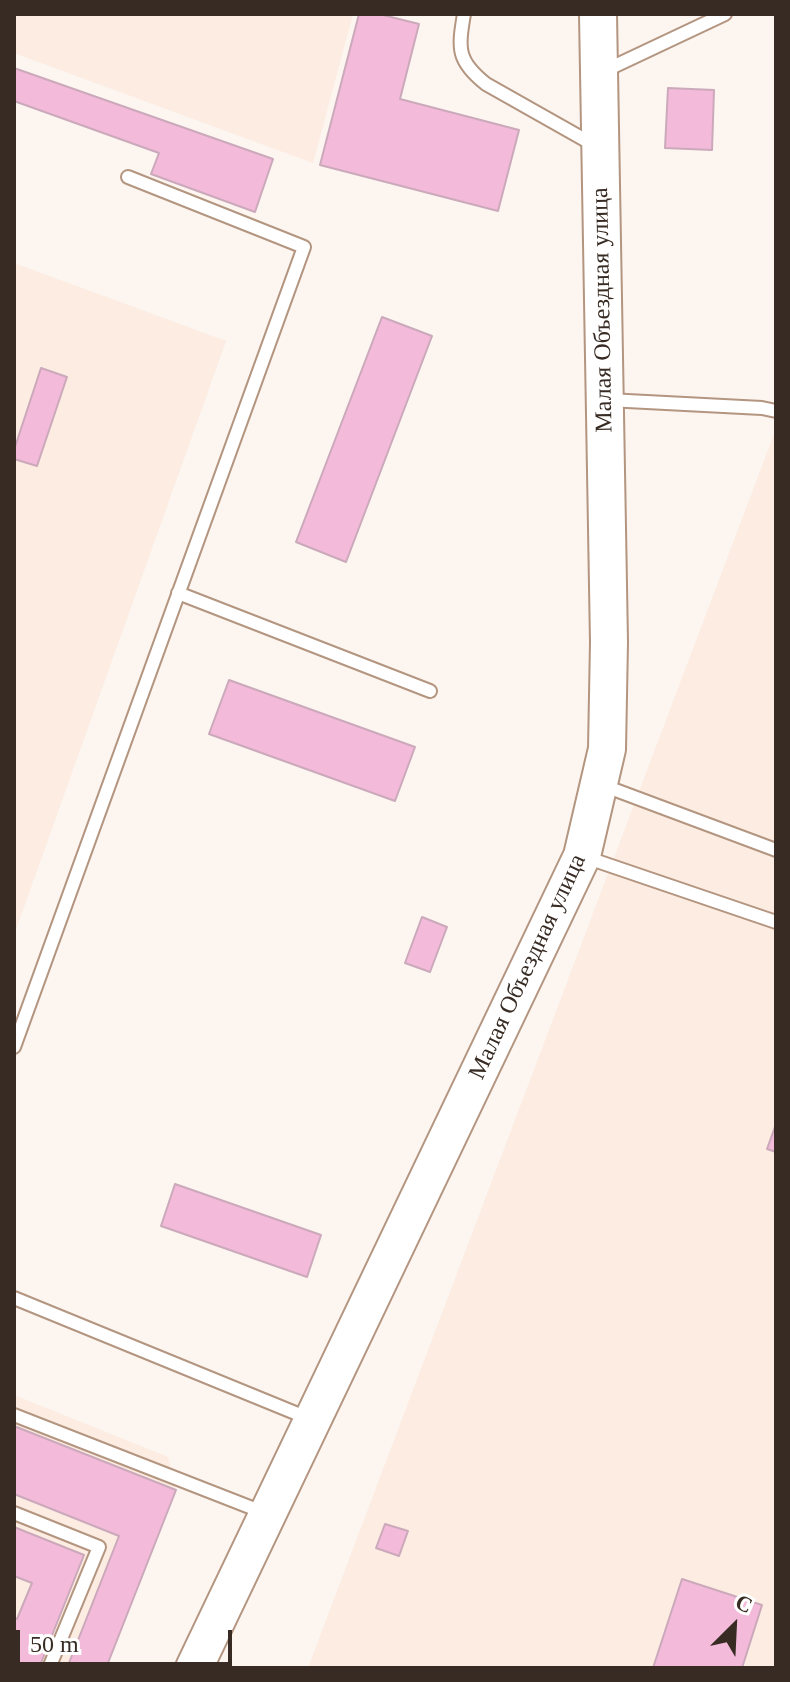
<!DOCTYPE html>
<meta charset="utf-8">
<style>
body{margin:0}
#map{position:relative;width:790px;height:1682px;overflow:hidden;background:#fcf5f0;font-family:"Times New Roman",serif}
canvas{display:block}
.frame{position:absolute;inset:0;border:16px solid #372b23;pointer-events:none}
.north{position:absolute;left:694px;top:1586px;width:80px;height:80px;-webkit-text-stroke:6px #fff;paint-order:stroke;rotate:24deg;font-size:22px;font-weight:700;line-height:32px;text-align:center;color:#372b23}
.north::after{content:'';display:block;margin:auto;width:28px;height:36px;background:#372b23;clip-path:polygon(50% 0,100% 100%,50% 72%,0 100%)}
.scale{position:absolute;left:16px;top:1630px;width:216px;height:36px;box-sizing:border-box;border:4px solid #372b23;border-top:0;padding-left:10px;font-size:24px;line-height:28px;white-space:nowrap;color:#372b23;-webkit-text-stroke:6px #fff;paint-order:stroke}
</style>
<div id="map">
<canvas width="790" height="1682"></canvas>
<div class="frame"></div>
<div class="north">С</div>
<div class="scale">50 m</div>
</div>
<script>
const ctx = document.querySelector('canvas').getContext('2d');
ctx.lineJoin = 'round';
function fillPath(path, color) {
  ctx.fillStyle = color;
  ctx.fill(path, 'evenodd');
}
function strokePath(path, color, width, dash) {
  ctx.strokeStyle = color;
  ctx.lineWidth = width;
  ctx.lineCap = dash ? 'butt' : 'round';
  ctx.setLineDash(dash || []);
  ctx.stroke(path);
}
function label(font, color, halo, rows, align = 'center') {
  ctx.font = font + ' "Times New Roman",serif';
  ctx.lineWidth = 6;
  ctx.setLineDash([]);
  ctx.textBaseline = 'middle';
  ctx.strokeStyle = halo;
  ctx.fillStyle = color;
  for (const [text, x, y, turn = 0] of rows) {
    ctx.save();
    ctx.translate(x, y);
    ctx.rotate((+turn || 0) * Math.PI / 180);
    ctx.textAlign = isNaN(turn) ? turn : align;
    if (halo) ctx.strokeText(text, 0, 0);
    ctx.fillText(text, 0, 0);
    ctx.restore();
  }
}
const built = new Path2D(`
 M14,14h339l-40,149 -299,-110z
 M14,263l212,78 -212,594z
 M776,429v1239h-468z
 M14,1395l154,62 8,33 -70,178h-92z`);
const building = new Path2D(`
 M359,14h20l40,10 -19,75 119,31 -21,81 -178,-46z
 M14,68l259,91 -18,53 -104,-38 8,-21 -145,-52z
 M668,88l46,2 -2,60 -47,-2z
 M382,317l50,19 -86,226 -50,-20z
 M41,368l26,9 -30,89 -23,-7v-9z
 M229,680l186,67 -20,54 -186,-67z
 M422,917l25,10 -17,45 -25,-9z
 M776,1124v28l-9,-3z
 M175,1184l146,51 -14,42 -146,-51z
 M14,1426l162,64 -70,178h-39l52,-132 -105,-42z
 M385,1524l23,7 -9,25 -23,-8z
 M14,1527l70,28 -45,113h-25v-50l3,1 15,-36 -18,-7z
 M682,1579l80,26 -20,63h-89z`);
const lane = new Path2D(`
 M464,14c-6,35 -7,47 22,70l108,61
 M602,72l123,-58
 M608,400l154,8 14,3
 M178,593l252,98
 M602,785l174,65
 M585,857l191,65
 M14,1047l290,-800 -176,-70
 M14,1298l296,121
 M14,1415l251,98
 M14,1513l85,34 -50,121`);
const secondary = new Path2D(`
 M194,1668l388,-812 25,-107 2,-107 -11,-628`);
const streetNames = [
 ["Малая Объездная улица",603,310,-91],
 ["Малая Объездная улица",528,967,-65]
];
fillPath(built, '#fcece1');
fillPath(building, '#f3bbd9');
strokePath(building, '#cba9bb', 2);
strokePath(lane, '#b39580', 16);
strokePath(secondary, '#b39580', 40);
strokePath(lane, '#fff', 12);
strokePath(secondary, '#fff', 36);
label('24px', '#372b23', '#fff', streetNames);
</script>
